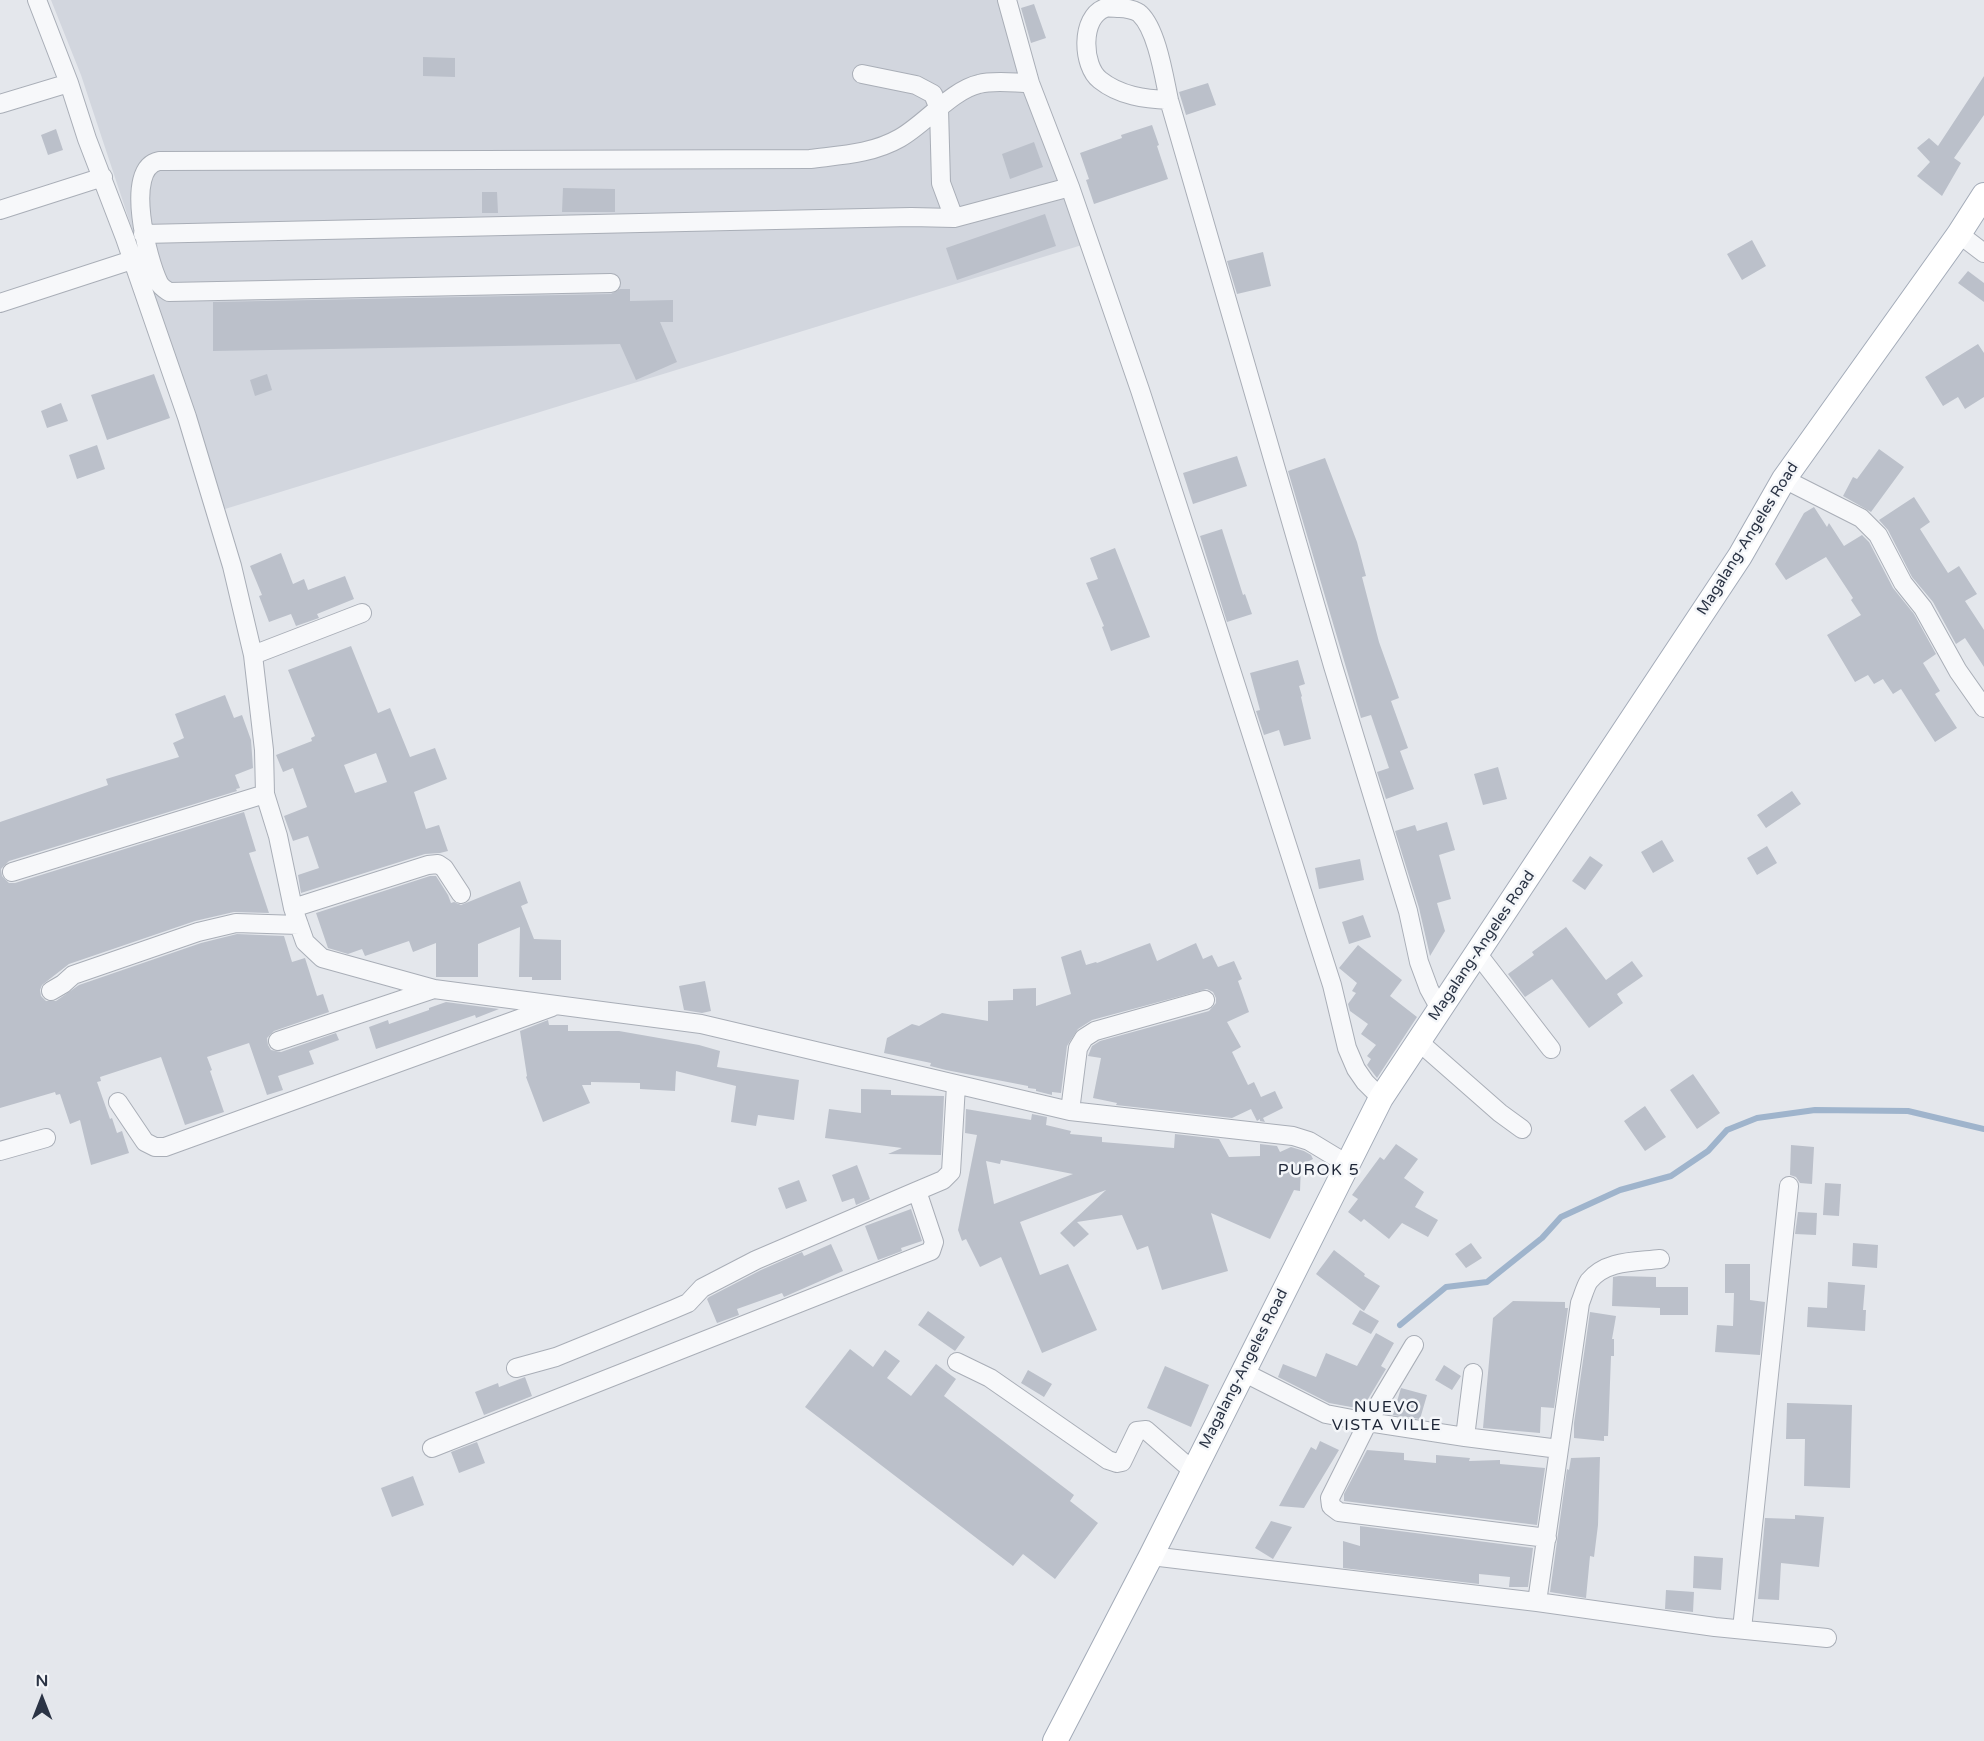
<!DOCTYPE html>
<style>
body{margin:0}
#map{position:relative;width:1984px;height:1741px;overflow:hidden;background:#e4e7ec;font-family:"Varela Round",sans-serif}
canvas{display:block}
.north{position:absolute;left:12px;top:1669px;width:60px;height:60px;-webkit-text-stroke:4px #f4f6f9;paint-order:stroke;rotate:0deg;font-size:16px;font-weight:700;line-height:24px;text-align:center;color:#2b3445}
.north::after{content:'';display:block;margin:auto;width:21px;height:27px;background:#2b3445;clip-path:polygon(50% 0,100% 100%,50% 72%,0 100%)}
</style>
<div id="map">
<canvas width="1984" height="1741"></canvas>
<div class="north">N</div>
</div>
<script>
const ctx = document.querySelector('canvas').getContext('2d');
ctx.lineJoin = 'round';
function fillPath(path, color) {
  ctx.fillStyle = color;
  ctx.fill(path, 'evenodd');
}
function strokePath(path, color, width, dash) {
  ctx.strokeStyle = color;
  ctx.lineWidth = width;
  ctx.lineCap = dash ? 'butt' : 'round';
  ctx.setLineDash(dash || []);
  ctx.stroke(path);
}
function label(font, color, halo, rows, align = 'center') {
  ctx.font = font + ' "Varela Round",sans-serif';
  ctx.lineWidth = 5;
  ctx.setLineDash([]);
  ctx.textBaseline = 'middle';
  ctx.strokeStyle = halo;
  ctx.fillStyle = color;
  for (const [text, x, y, turn = 0] of rows) {
    ctx.save();
    ctx.translate(x, y);
    ctx.rotate((+turn || 0) * Math.PI / 180);
    ctx.textAlign = isNaN(turn) ? turn : align;
    if (halo) ctx.strokeText(text, 0, 0);
    ctx.fillText(text, 0, 0);
    ctx.restore();
  }
}
const built = new Path2D(`
 M51,0h947l84,245 -857,264 -144,-434z`);
const stream = new Path2D(`
 M1400,1325l46,-38 41,-5 55,-44 19,-21 59,-27 51,-14 37,-25 19,-21 30,-12 58,-8 93,1 76,18`);
const building = new Path2D(`
 M1034,4l12,34 -15,5 -10,-35z
 M423,57l32,1v19l-32,-1z
 M1984,76v39l-30,43 7,5 -19,33 -25,-20 13,-14 -13,-14 12,-10 9,8z
 M1208,83l8,22 -30,10 -7,-23z
 M1152,125l7,20 -2,1 11,33 -74,25 -8,-24 3,-1 -9,-26 42,-15 -1,-3z
 M56,129l7,21 -15,5 -7,-20z
 M1034,142l9,25 -33,12 -8,-25z
 M563,188l52,1v23h-53z
 M482,192h15l1,21h-16z
 M1045,214l11,32 -99,34 -11,-32z
 M1752,240l14,26 -24,14 -15,-26z
 M1263,252l8,34 -34,8 -10,-33z
 M1968,271l16,12v19l-26,-19z
 M620,289h10v12l43,-1v22h-13l17,40 -41,18 -16,-36 -407,7v-49l398,-8z
 M1978,344l6,9v44l-19,12 -7,-12 -15,9 -18,-29z
 M154,374l16,44 -63,22 -16,-45z
 M267,374l5,16 -17,6 -5,-16z
 M61,403l7,18 -21,7 -6,-17z
 M97,445l8,24 -28,10 -8,-24z
 M1879,449l25,18 -33,45 -28,-16 10,-19 4,2z
 M1237,456l10,30 -54,18 -10,-31z
 M1325,458l32,84 9,34 -4,1 17,65 20,56 -8,3 17,47 -8,3 14,38 -28,10 -9,-27 12,-4 -18,-53 -10,3 -73,-247z
 M1914,497l16,25 -10,7 28,44 11,-7 18,28 -12,7 19,29v37l-19,-29 -9,6 -23,-42 -21,-25 -24,-47 -9,-10z
 M1814,507l13,20 2,-4 15,23 18,-11 7,7 24,46 21,26 22,40 -13,9 17,28 -5,3 22,34 -22,14 -34,-53 -8,5 -10,-15 -9,5 -6,-9 -13,7 -28,-47 34,-20 -10,-15 2,-2 -27,-41 -40,23 -11,-16 29,-51z
 M1222,529l21,66 2,-1 7,20 -25,8 -27,-86z
 M1115,548l35,89 -39,14 -9,-24 2,-1 -18,-43 12,-4 -8,-21z
 M281,553l12,31 11,-5 4,11 37,-14 9,23 -37,15 2,4 -23,8 -5,-12 -22,8 -10,-26 3,-1 -12,-29z
 M351,646l27,67 12,-5 20,49 25,-9 12,31 -33,13 12,37 13,-4 9,26 -8,2 -15,1 -124,39 -3,-18 21,-7 -11,-32 -15,5 -9,-25 23,-9 -14,-39 -10,4 -7,-17 36,-14 -1,-3 4,-2 -27,-66zM376,753l11,29 -32,11 -11,-28z
 M1298,660l7,24 -6,2 3,10 -1,1 10,42 -27,7 -5,-16 -15,5 -8,-24 4,-1 -10,-37z
 M225,695l9,23 8,-3 9,25 2,28 -18,7 5,13 -4,1 1,2 -228,70 -8,8 1,7 7,7h6l229,-71 12,39 -7,2 20,60 -35,-1 -39,9 -126,43 -27,21 -2,5 1,6 5,5h10l23,-16 122,-42 36,-9 47,2 8,26 13,-4 12,38 6,-2 6,18 -55,19 -7,7 1,7 3,5 10,2 55,-19 3,7 -30,11 5,13 -36,12 5,14 -16,5 -18,-52 -42,14 5,13 -2,1 14,41 -39,13 -24,-68 -61,20 1,4 -4,1 13,37 2,-1 5,15 5,-2 7,22 -38,12 -11,-45 -10,4 -10,-30 -4,1 -1,-3 -55,16v-286l108,-37 -2,-6 73,-22 -6,-14 11,-5 -9,-24z
 M1498,767l9,32 -24,6 -9,-31z
 M1792,791l9,13 -35,24 -9,-13z
 M1447,822l8,28 -16,5 12,44 -14,4 8,28 -15,25 -11,-48 -24,-77 20,-6 2,6z
 M1662,840l12,21 -21,12 -12,-21z
 M1767,846l10,17 -20,12 -10,-17z
 M1590,856l13,9 -18,25 -13,-9z
 M1360,859l4,21 -45,9 -4,-21z
 M430,876h6l12,19 3,8 3,-1 7,3 59,-24 8,22 -7,3 13,33 27,1v40h-29v-3h-13l1,-50 -42,17v33h-42v-34l-23,9 -4,-11 -44,15 -3,-7 -14,5 -20,-6 -12,-35z
 M1363,915l8,22 -22,7 -7,-22z
 M1566,927l40,53 26,-19 11,15 -26,18 6,9 -34,25 -37,-49 -27,18 -17,-23 26,-19 -2,-3z
 M1150,943l7,18 39,-18 7,16 9,-4 6,12 16,-6 8,18 -4,2 11,31 -22,10 14,25 -9,5 16,33 6,-3 7,15 14,-6 8,17 -20,10 2,4 -5,-1v-2l-3,2 -6,-12 -19,9 -116,-13 1,-2 -24,-5 8,-40 -13,-2 4,-10 8,-5 109,-30 7,-8v-5l-3,-6 -6,-3 -115,31 -14,9 -11,17 -6,47 -9,-1v3l-16,-4v-2l-8,-1v-2l-82,-16 -16,-4 1,-3 -47,-10 3,-15 25,-14 7,2 23,-13 46,8v-20l25,-1v-11l23,-1v18l35,-12 -10,-37 20,-7 5,15 10,-3 1,1z
 M1358,945l44,35 -12,16 27,21 -40,61 -10,-13 4,-6 -4,-3 9,-11 -15,-11 7,-10 -18,-13 -2,-7 8,-11 -4,-2 5,-8 -18,-15z
 M705,981l6,30 -9,2 -18,-3 -5,-24z
 M446,1002l53,7 -23,9 -1,-3 -99,34 -7,-22 19,-7 1,4 40,-14v-2z
 M548,1020l1,5h19v6h51l80,14 21,6 -3,16 82,13 -5,40 -36,-5 -2,11 -25,-4 5,-36 -60,-15 -1,20 -35,-2v-6l-49,-1v3h-9l8,18 -47,19 -17,-45 1,-1 -7,-45z
 M1693,1074l27,39 -23,16 -27,-39z
 M861,1089l30,1v5l53,1 -3,59 -53,-1 14,-6 -77,-10 4,-29 32,4z
 M1645,1106l21,31 -21,14 -21,-30z
 M966,1109l65,11 1,-6 15,3 -1,8 25,6 -1,3 32,3v5l72,6 1,-14 44,5 10,18 31,-1v-12l17,2 3,6 11,-5 13,4 7,4 2,4 -12,6 -1,26 -6,-1 -24,49 -59,-26 17,58 -66,19 -14,-44 -11,4 -15,-35 -45,7 12,12 -15,13 -14,-14 46,-43 -86,32 20,53 28,-11 29,66 -55,23 -41,-96 -21,10 -14,-28 -4,2 -4,-11 19,-95 -12,-2zM1001,1160l72,14 -79,30 -8,-43 14,3z
 M1396,1144l22,15 -14,19 20,14 -9,15 23,13 -10,17 -26,-14 -13,16 -25,-20 -3,3 -13,-10 10,-13 -6,-4 28,-38 4,3z
 M1791,1145l23,2 -2,37 -12,-1 -4,-6 -6,-2z
 M857,1165l13,34 -14,6 -2,-7 -12,4 -10,-27z
 M799,1180l8,21 -21,8 -8,-21z
 M1825,1183l16,1 -2,32 -16,-1z
 M911,1209l11,32 -21,7 1,3 -24,9 -13,-34z
 M1798,1212l19,1 -1,22 -21,-1z
 M1471,1243l11,15 -16,10 -11,-14z
 M1853,1243l25,2 -1,23 -25,-2z
 M831,1244l12,27 -59,26 -2,-4 -45,16 2,6 -22,8 -10,-24 2,-2 52,-27 41,-18 2,4z
 M1334,1250l31,24 -1,2 16,10 -16,25 -48,-37z
 M1725,1264h25v36l15,2 -5,53 -45,-3 2,-27 16,1 1,-33h-9z
 M1619,1276l37,1v10h32v28h-28v-7l-48,-2 1,-29z
 M1828,1282l37,3 -2,25h3l-1,21 -58,-4 1,-20 19,1z
 M1513,1301l52,1v6h3l-14,100 -13,-1 -1,26 -57,-5 10,-110z
 M1360,1310l19,11 -8,13 -19,-10z
 M928,1311l37,26 -10,14 -37,-26z
 M1590,1312l26,4 -4,23h2v17h-3l-3,80h-4v5l-30,-3v-15z
 M1376,1333l18,10 -13,23 5,3 -24,40 -33,-6 -51,-26 5,-13 33,13 10,-24 31,13z
 M850,1349l23,18 12,-17 15,11 -13,17 24,18 25,-32 20,15 -12,17 130,99 -4,6 28,22 -43,56 -32,-25 -10,12 -208,-159z
 M1444,1365l17,11 -9,14 -17,-10z
 M1165,1366l44,19 -18,42 -44,-19z
 M1028,1370l24,14 -8,13 -23,-14z
 M525,1377l7,19 -48,19 -9,-23 23,-9 1,4z
 M1401,1388l26,7 -7,24 -27,-4z
 M1787,1403l65,2 -2,83 -46,-2 1,-47h-19z
 M1320,1441l19,9 -35,58 -25,-2 32,-59 5,3z
 M477,1442l8,21 -26,10 -8,-21z
 M1367,1450l37,3v7l32,3v-8l34,3 -1,3 31,-1v4l45,4 -8,57 -193,-24v-7z
 M1600,1457l-2,68 -4,32 -4,-1 -4,42 -36,-6 17,-123 2,1 2,-12z
 M413,1476l11,29 -32,12 -11,-29z
 M1795,1515l29,2 -5,50 -38,-4 -2,37 -21,-1 7,-81 30,1z
 M1271,1521l21,6 -19,32 -18,-11z
 M1360,1526l173,22 -5,39h-19l1,-10 -31,-3v10l-136,-16v-27l17,5z
 M1694,1556l29,2 -2,32 -28,-2z
 M1666,1590l28,2 -1,20 -28,-3z`);
const minor = new Path2D(`
 M37,0l32,83 18,56 38,99 62,179 45,149 21,89 11,95 1,44 13,42 15,72 12,34 17,16 112,31 267,35 369,87 223,25 16,5 38,23
 M1007,0l23,83 40,104 70,203 74,227 118,368 15,63 9,21 9,13 16,16
 M862,74l54,11 17,9 6,15 2,74 13,35
 M1169,100c-24,-1 -49,-4 -69,-20 -18,-14 -20,-63 5,-72 3,-1 10,0 14,0 6,0 17,2 21,6 17,16 24,63 29,86l164,566 75,245 11,51 10,27 11,20
 M0,104l69,-21
 M0,210l103,-33
 M143,234l768,-17 43,1 116,-31
 M1959,234l25,19
 M611,283l-442,9c-3,-2 -8,-5 -10,-9 -11,-22 -36,-115 0,-122l651,-2c31,-4 62,-5 90,-21 25,-14 52,-48 79,-54 14,-4 36,-1 51,-1
 M0,303l132,-43
 M1784,479l77,39 17,17 25,48 20,25 35,63 26,37
 M253,655l109,-42
 M12,872l253,-78
 M293,908l135,-43 10,-1 6,4 17,26
 M1477,953l74,96
 M51,991l12,-7 10,-9 125,-43 38,-9 63,2
 M278,1041l156,-52
 M1418,1041l82,72 22,16
 M118,1102l27,40 10,5h10l387,-140
 M1070,1111l8,-63 6,-10 11,-7 110,-31
 M0,1151l46,-13
 M1414,1345l-46,77 -38,76 1,8 8,6 208,26
 M957,1362l33,16 118,82 9,3 5,-1 15,-31 9,-1 47,41
 M516,1368l40,-11 118,-48 14,-6 14,-15 54,-28 161,-69
 M1243,1372l83,42 42,8 97,15 94,12
 M1465,1437l8,-64
 M432,1448l499,-197 3,-9 -17,-51 26,-11 8,-8 5,-87
 M1151,1556l386,46 178,25 112,11
 M1537,1602l43,-299c3,-7 5,-16 9,-22 17,-21 46,-19 71,-22
 M1742,1629l47,-443`);
const major = new Path2D(`
 M1055,1741l96,-185 230,-458 359,-542 44,-77 175,-245 25,-39`);
const streetNames = [
 ["Magalang-Angeles Road",1748,539,-58],
 ["Magalang-Angeles Road",1482,946,-56],
 ["Magalang-Angeles Road",1244,1369,-63]
];
const neighbourhoodNames = [
 ["PUROK 5",1319,1171],
 ["NUEVO",1387,1408],
 ["VISTA VILLE",1387,1426]
];
fillPath(built, '#d2d6de');
strokePath(stream, '#9fb4cc', 6);
fillPath(building, '#bbc0ca');
strokePath(minor, '#a9aeb7', 20);
strokePath(major, '#a3abb8', 26);
strokePath(minor, '#f7f8fa', 18);
strokePath(major, '#fff', 24);
label('15px', '#2b3445', '#f4f6f9', streetNames);
ctx.letterSpacing = '1.5px';
label('16px', '#1d2536', '#f4f6f9', neighbourhoodNames);
ctx.letterSpacing = '0px';
</script>
